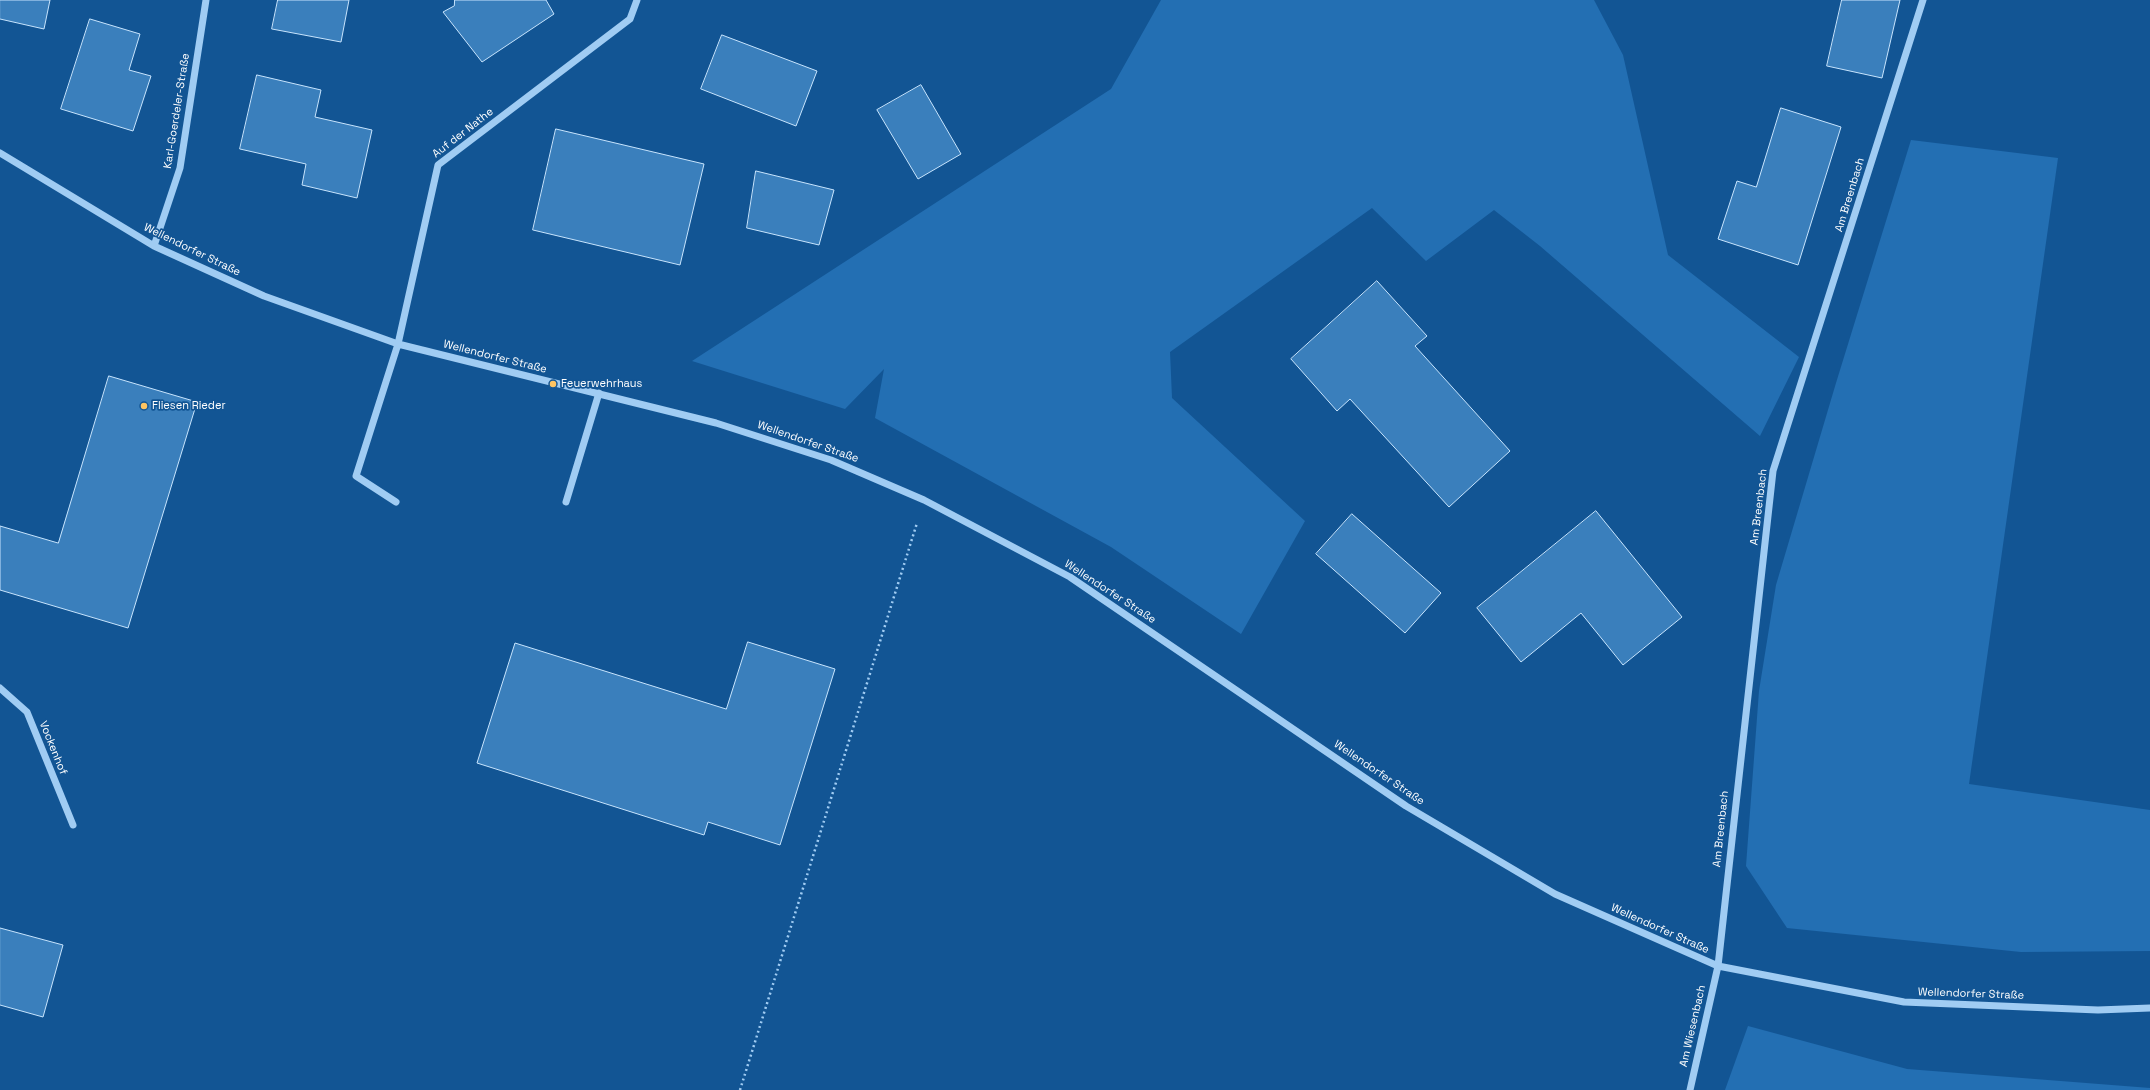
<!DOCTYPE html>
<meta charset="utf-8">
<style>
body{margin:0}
canvas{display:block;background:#125594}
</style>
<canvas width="2150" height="1090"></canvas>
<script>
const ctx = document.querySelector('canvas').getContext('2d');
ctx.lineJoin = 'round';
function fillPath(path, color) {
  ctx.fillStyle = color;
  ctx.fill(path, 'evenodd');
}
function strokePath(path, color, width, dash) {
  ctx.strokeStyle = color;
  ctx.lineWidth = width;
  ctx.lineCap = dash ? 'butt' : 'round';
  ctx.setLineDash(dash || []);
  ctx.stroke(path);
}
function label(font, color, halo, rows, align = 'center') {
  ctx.font = font + ' "Space Grotesk",sans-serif';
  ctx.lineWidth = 3.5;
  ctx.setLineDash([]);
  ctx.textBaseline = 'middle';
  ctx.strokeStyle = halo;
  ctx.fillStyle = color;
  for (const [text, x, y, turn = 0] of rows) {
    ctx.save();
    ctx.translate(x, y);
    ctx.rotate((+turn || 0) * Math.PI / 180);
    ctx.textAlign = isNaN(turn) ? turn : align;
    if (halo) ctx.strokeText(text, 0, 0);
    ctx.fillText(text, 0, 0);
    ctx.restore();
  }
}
const green = new Path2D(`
 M1161,0h433l29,55 45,200 131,102 -39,79 -220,-190 -46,-36 -68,51 -54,-53 -202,144 2,46 133,123 -64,113 -130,-87 -236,-129 9,-49 -39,40 -153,-48 419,-272z
 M1911,140l147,18 -89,626 181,26v141l-129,1 -234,-24 -41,-62 13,-175 17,-106 60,-202z
 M1748,1026l159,43 243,19v2h-425z`);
const building = new Path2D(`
 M0,0h50l-6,29 -44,-10z
 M278,0h71l-8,42 -69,-13z
 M455,0h91l8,14 -72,48 -39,-50 11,-6z
 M1842,0h58l-18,78 -55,-12z
 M90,19l50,15 -11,36 22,6 -18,55 -72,-22z
 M722,35l95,36 -21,55 -95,-37z
 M257,75l64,15 -6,27 57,13 -15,68 -55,-13 4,-21 -66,-15z
 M921,85l40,69 -43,25 -41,-69z
 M1781,108l60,19 -43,138 -80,-26 19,-58 19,6z
 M556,129l148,35 -24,101 -147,-35z
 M756,171l78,19 -15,55 -72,-17z
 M1377,281l50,55 -12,10 95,105 -61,56 -99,-108 -13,12 -46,-52z
 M109,376l88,26 -69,226 -128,-38v-64l58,17z
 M1596,511l86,106 -59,48 -42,-52 -60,49 -44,-54z
 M1352,514l89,79 -36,40 -89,-79z
 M748,642l87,27 -55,176 -72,-23 -4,13 -227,-72 38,-120 211,66z
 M0,928l63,17 -20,72 -43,-12z`);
const path = new Path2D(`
 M740,1090l177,-567`);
const minor = new Path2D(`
 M0,153l154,93 110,50 134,48 318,79 115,37 93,40 146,77 336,229 149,88 163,72 186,36 194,8 52,-2
 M154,246l26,-78 26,-168
 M396,502l-40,-26 42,-132 40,-179 192,-146 7,-19
 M566,502l33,-109
 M0,688l27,24 46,113
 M1690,1090l28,-124 55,-495 150,-471`);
const markers = [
 [553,384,4,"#ffc562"],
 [144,406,4,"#ffc562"]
];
const streetNames = [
 ["Karl-Goerdeler-Straße",177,111,-81],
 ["Auf der Nathe",463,133,-38],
 ["Am Breenbach",1850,195,-73],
 ["Wellendorfer Straße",192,250,26],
 ["Wellendorfer Straße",495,357,14],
 ["Wellendorfer Straße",808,442,19],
 ["Am Breenbach",1759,507,-83],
 ["Wellendorfer Straße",1110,592,33],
 ["Vockenhof",53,748,68],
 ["Wellendorfer Straße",1379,773,34],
 ["Am Breenbach",1721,829,-84],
 ["Wellendorfer Straße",1660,929,24],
 ["Wellendorfer Straße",1971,994,2],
 ["Am Wiesenbach",1693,1026,-77]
];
const poiNames = [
 ["Feuerwehrhaus",561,384],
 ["Fliesen Rieder",152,406]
];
fillPath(green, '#236fb3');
fillPath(building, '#3a7fbc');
strokePath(building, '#c7e4fd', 1);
strokePath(path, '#a0ccf3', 2.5, [2, 3]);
strokePath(minor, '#a0ccf3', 7);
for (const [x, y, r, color] of markers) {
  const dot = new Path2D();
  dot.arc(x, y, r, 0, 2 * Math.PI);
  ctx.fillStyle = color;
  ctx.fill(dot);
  strokePath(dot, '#125594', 1.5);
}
label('11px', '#fff', '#125594', streetNames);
label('11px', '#fff', '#125594', poiNames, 'left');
</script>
